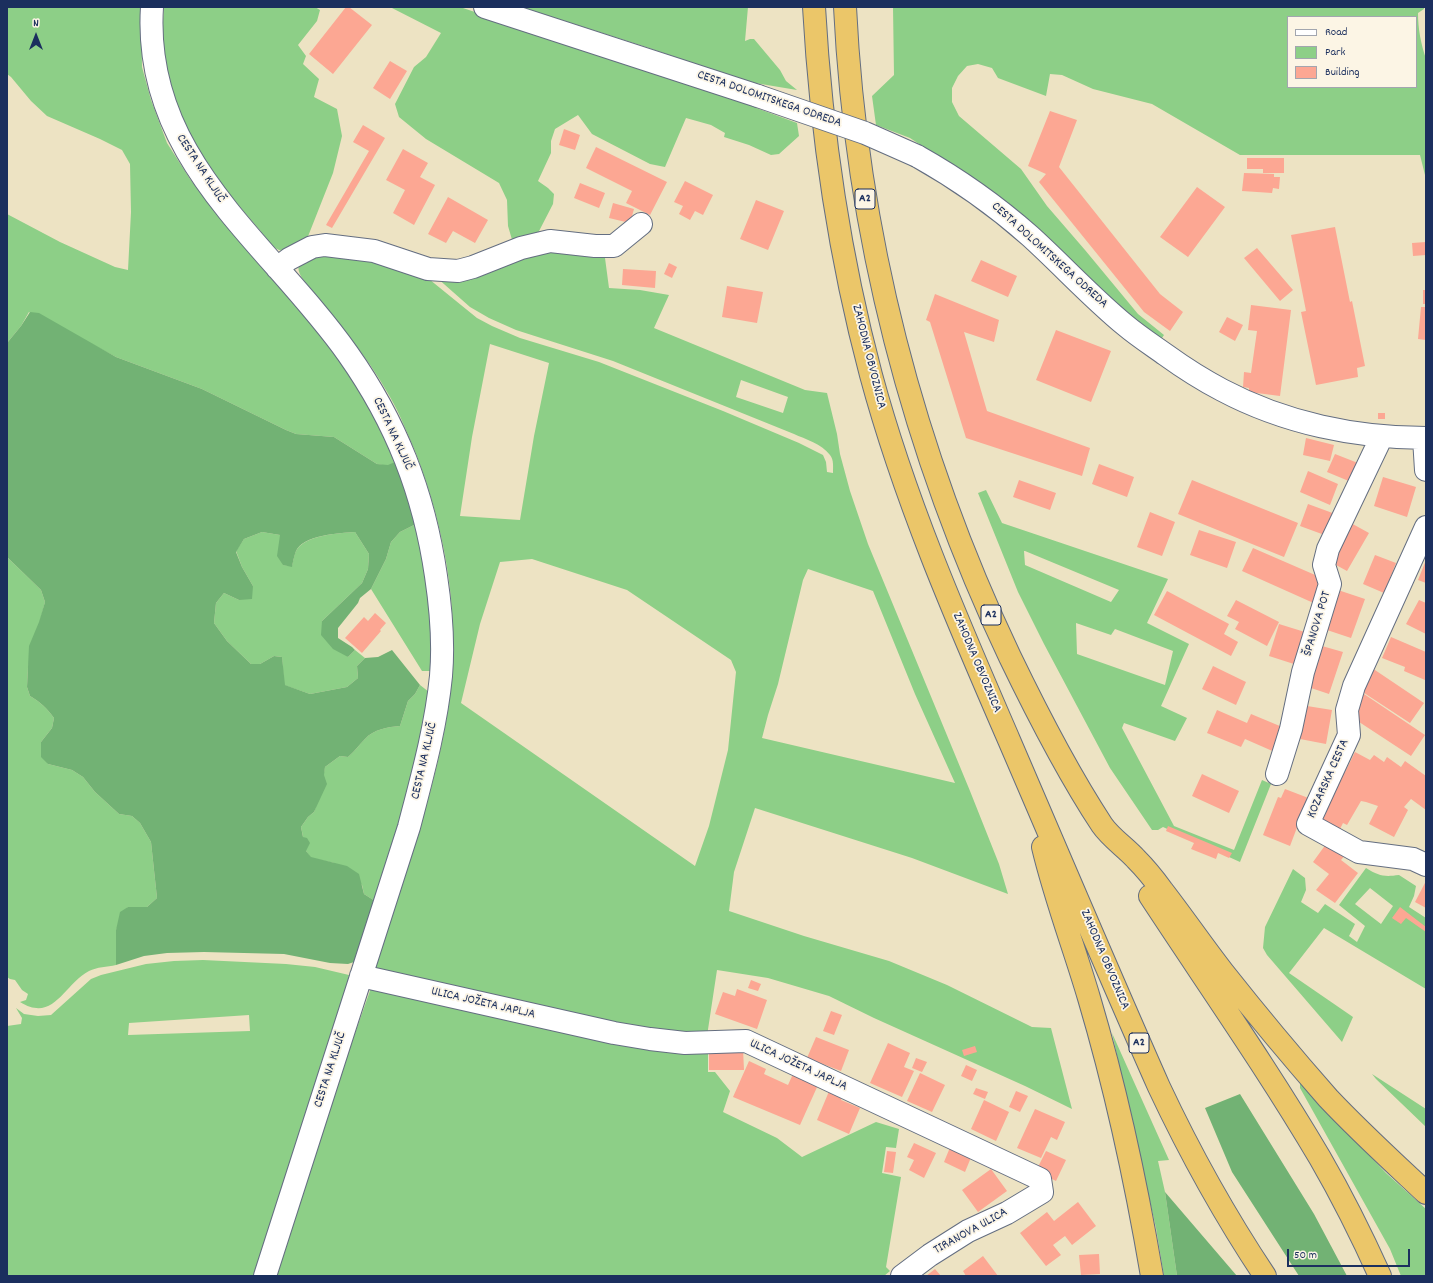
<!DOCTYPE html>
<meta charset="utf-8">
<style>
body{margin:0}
#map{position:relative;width:1433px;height:1283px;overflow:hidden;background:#ede3c3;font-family:Dekko,sans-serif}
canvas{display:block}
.frame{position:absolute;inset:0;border:8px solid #1b2f5e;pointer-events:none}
.legend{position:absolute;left:1287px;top:16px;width:130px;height:72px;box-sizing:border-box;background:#fcf5e5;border:1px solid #a2a6af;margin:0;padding:5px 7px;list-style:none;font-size:12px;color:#1b2f5e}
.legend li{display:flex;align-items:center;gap:8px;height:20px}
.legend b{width:20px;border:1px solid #a2a6af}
.north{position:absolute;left:16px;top:16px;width:40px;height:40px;-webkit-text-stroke:3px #fcf5e5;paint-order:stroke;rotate:0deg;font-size:11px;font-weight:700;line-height:16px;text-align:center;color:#1b2f5e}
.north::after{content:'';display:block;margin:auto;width:14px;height:18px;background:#1b2f5e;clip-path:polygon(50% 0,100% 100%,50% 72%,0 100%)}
.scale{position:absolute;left:1287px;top:1249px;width:123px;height:18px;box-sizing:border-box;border:2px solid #1b2f5e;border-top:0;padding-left:5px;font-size:12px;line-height:14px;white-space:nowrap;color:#1b2f5e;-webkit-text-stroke:3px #fcf5e5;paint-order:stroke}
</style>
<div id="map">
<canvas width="1433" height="1283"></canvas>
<div class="frame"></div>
<ul class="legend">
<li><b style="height:5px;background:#fff"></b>Road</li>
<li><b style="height:11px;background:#8dcf87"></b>Park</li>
<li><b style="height:11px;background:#fca793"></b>Building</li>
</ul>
<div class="north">N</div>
<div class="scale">50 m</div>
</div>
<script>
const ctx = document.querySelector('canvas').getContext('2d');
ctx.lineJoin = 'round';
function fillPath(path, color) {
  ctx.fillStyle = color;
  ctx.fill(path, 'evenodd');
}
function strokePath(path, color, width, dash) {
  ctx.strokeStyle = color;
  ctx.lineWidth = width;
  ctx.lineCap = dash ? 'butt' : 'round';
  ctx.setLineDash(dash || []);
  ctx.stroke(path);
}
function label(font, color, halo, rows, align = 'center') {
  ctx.font = font + ' Dekko,sans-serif';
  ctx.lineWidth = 3.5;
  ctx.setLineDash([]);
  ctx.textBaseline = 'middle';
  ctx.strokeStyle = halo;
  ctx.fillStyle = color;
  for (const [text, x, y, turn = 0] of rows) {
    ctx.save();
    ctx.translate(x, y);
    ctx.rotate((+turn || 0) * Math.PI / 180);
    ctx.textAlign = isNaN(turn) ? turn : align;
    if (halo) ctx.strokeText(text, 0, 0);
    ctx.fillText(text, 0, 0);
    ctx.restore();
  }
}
const green = new Path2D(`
 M7,7h134l1,60 9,33 16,43 23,36 37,47 70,79 32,40 32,47 36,69 -9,5 -11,-2 -43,-27 -38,-3 -10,-4 -84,-41 -86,-32 -30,-16 -57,-29 -8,14 -14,17v-129l53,28 55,25 13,3 3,-58 -1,-48 -8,-14 -22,-11 -53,-23 -16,-15 -20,-24 -4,-3z
 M164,7h151l5,3 -3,11 -19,24 8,11 -3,8 16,15 -5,18 23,12 5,27 -9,37 -28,71c-8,4 -17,9 -26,6 -8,-3 -15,-15 -21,-22 -33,-38 -68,-79 -84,-128 -9,-30 -13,-62 -10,-93z
 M390,7h70l291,98 8,4 38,14 2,13 -20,18 -8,1 -22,-10 -25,-8 1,-4 -14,-8 -25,-7 -21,49 -15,-3 -58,-30 -14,-19 -23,14 -4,12v12l-13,28 10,7 6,6 -1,10 -16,31 -24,8 -5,-17 -1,-26 -8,-17 -73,-44 -27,-22 -4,-13 19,-37 12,-10 15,-24z
 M521,7h227l-3,34 5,-2h4l26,31 6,11 11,9 -48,-8 -106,-36z
 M893,7h531v2l-6,4c0,16 3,31 8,46v120l-6,-24h-180l-88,-51 -59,-15 -31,-14 -12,-1 -4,22 -48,-18 -6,-10 -14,-4 -11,2 -9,10 -6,12v14l7,14 62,53 26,37 38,44 53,64 26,21 -4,6 -209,-176 -41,-27 -34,-13 -4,-29 22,-21zM1288,17h128v70h-128z
 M535,250l64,5 6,3 4,30 31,2 29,5 -15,33 151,62 22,3 10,41 3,20 10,37 18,53 102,247 29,73 9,30 -96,-36 -157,-50 -21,64 -5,39 75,25 85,25 58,24 85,42 19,1 21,81 -47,-23 -151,-68 -45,-22 -61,-18 -51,-8 -10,66 -28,1 -304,-69c26,-85 59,-170 73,-258 14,-87 -1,-177 -33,-259 -8,-18 -15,-37 -25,-54 -24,-43 -57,-81 -88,-119 -4,-7 -5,-11 -1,-18l38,-7 85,22 53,43 15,8 28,12 79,24 124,49 76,32 24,12 3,7 1,10 6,1c0,-6 1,-13 -3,-18 -8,-11 -25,-16 -36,-21l-181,-73 -97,-31 -27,-12 -19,-11 -34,-30zM490,344l59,19 -15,73 -14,84 -60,-4 12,-79zM741,380l47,17 -5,16 -47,-16zM532,559l95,31 104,70 5,12 -8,78 -19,76 -14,40 -234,-163 19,-79 20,-62zM808,569l65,22 42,103 40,89 -193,-45 6,-23 10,-31 25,-104z
 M986,490l16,33 166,56 -21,44 42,21 -28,62 26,12 -12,23 -51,-18 -2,5 52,98 60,24 28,-70 9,4 -31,78 -77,-35 -5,3h-6l-42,-62 -66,-124 -26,-52 -40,-99zM1024,551h1l94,39 -8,12 -86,-37zM1076,623l35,12 4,-6 58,22 -8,34 -88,-31z
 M416,524l8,40 8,58 -1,49h-9l-51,-82 15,-30 5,-17 9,-10z
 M262,532l18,3 3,30 9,1c1,-4 2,-11 4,-15 8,-16 43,-18 59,-19l14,22 -1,15 -6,14 -40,38 26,36 7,-7 10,8 -8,8 1,12 -11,9 -37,7 -26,-9 -2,-28 -8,-1 -14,8h-9l-24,-23 -13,-18 2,-20 8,-10 15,7 14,-14 -11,-19 -6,-16 8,-12z
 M7,557l34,33 4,12 -17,65 -1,20 3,9c10,6 17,12 24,22l-2,10 -11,14 7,22 24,6 11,7 12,15 24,22 13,2 8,7 11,19 6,56 -10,9h-19l-12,23v35c-9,2 -19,2 -27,6 -26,14 -35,52 -69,31l6,-2 2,-6 -6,-4 -7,-10 -5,-1 -3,-2z
 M420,685l9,7c-11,71 -33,140 -54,209l-11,-7 -2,-9 -28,-22 -23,-5 -5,-7 -5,-24 7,-10 6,-5 5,-14 6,-31 15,-11 8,1c7,-6 11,-12 17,-18 9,-10 23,-12 35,-13l8,-25 7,-7z
 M1366,868c13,8 18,9 33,7l17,11 -2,10 -5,11 17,11v71l-102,-61 -35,45 64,44 -11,25 -75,-87 -4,-7 2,-21 28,-58 12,9 1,12 -5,12 17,11 7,-9 30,20 -6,12 8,6 8,-16 -26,-21zM1370,888l23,18 -12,18 -26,-20z
 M203,960l83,4 29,3 34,8 -1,7 -93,294h-248v-250l14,-2 1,-6 -6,-10 8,6 14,2 13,-1 40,-36 10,-4 45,-11 28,-3zM249,1015l1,16 -122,4 1,-12z
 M372,985l336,61v26h7l15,19 -7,21 54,26 25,19 74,-35 23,7 -3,19 -10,-1 -4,26 19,4 -15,90 4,4 -6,5h-607l70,-220z
 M1112,1033l57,127 -11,1 7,31 12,84h-13l-8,-48z
 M1372,1074l54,35v18l-50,-48z
 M1300,1082l86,91 40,36v67h-25l-11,-27 -90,-161z`);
const forest = new Path2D(`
 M30,312l9,1 77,44 86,32 84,41 10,4 38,3 43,27 11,1 9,-4 19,63 -16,8 -9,10 -5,17 -15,30 -11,9 -2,5 -20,25v10l14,9 3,3 -7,7 -15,-8 -12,-14 1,-14 40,-38 6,-14 1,-15 -14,-22c-16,1 -52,3 -59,19 -2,5 -3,11 -4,16l-9,-2 -6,-9 3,-21 -18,-3 -18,7 -8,13 6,15 11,19 -1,13 -13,1 -15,-7 -8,10 -2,20 13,18 24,23h9l14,-8 8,1 3,28 25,9 37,-7 11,-9 -1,-12 8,-8 13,-1 14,-7 28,35 -5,9 -7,7 -8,25c-12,1 -26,3 -35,13 -6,6 -10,12 -17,18l-8,-1 -15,11 -1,8 3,9 -13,28 -6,5 -7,10 2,10 4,1 3,5 -4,8 5,6 36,9 12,8 5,20 11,7 -21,61 -6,2 -18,-1 -46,-9 -80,-2 -37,1 -23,3 -28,9v-35l4,-18 8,-5h19l10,-9 -6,-56 -11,-19 -8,-7 -13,-2 -24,-22 -12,-15 -11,-7 -24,-6 -7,-7v-15l11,-14 2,-10c-7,-10 -14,-16 -24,-22l-3,-9 2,-41 10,-24 6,-20 -4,-12 -34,-33v-214l14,-17z
 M1240,1094l74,120 33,62h-48l-67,-104 -27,-64z
 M1165,1192l72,84h-60z`);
const building = new Path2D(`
 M346,7h3l23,18 -39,49 -24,-20z
 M390,61l17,10 -17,28 -17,-11z
 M1050,111l27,9 -18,47 101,127 23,18 -13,19 -26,-19 -105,-130 7,-8 -18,-8z
 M363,125l22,13 -53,90 -6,-3 43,-74 -16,-9z
 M564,129l16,6 -5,15 -16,-5z
 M596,147l71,35 -17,33 -24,-12 6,-12 -46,-23z
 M403,149l25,14 -8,14 15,8 -21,40 -21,-12 12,-23 -19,-10z
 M1247,158h37v15h-21v-4h-16z
 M1244,173l30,1v3h6l-1,12 -6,-1 -1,5 -30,-2z
 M685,181l28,14 -10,20 -8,-4 -5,9 -11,-6 4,-8 -9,-4z
 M580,183l25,10 -6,15 -25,-10z
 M1197,187l28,20 -37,50 -28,-20z
 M448,197l40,23 -13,23 -22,-12 -7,12 -18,-9z
 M756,200l28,11 -16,39 -28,-11z
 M613,203l21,6 -4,14 -21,-5z
 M1335,227l15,75 2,-1 13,65 -8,2 1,9 -42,8 -15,-73 5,-1 -15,-76z
 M1426,242v13l-13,1 -1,-13z
 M1257,248l36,42 -13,11 -36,-43z
 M981,260l36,16 -9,21 -37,-16z
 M669,263l8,4 -5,11 -8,-4z
 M623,269l33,2 -1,17 -33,-3z
 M727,286l36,6 -6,31 -35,-6z
 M1423,290h3v14h-3z
 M935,294l64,26 -5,22 -30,-10 23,79 103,37 -8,28 -116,-38 -36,-116 -4,-2z
 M1251,305l40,5 -11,86 -31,-4v-4l-6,-1 1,-15 7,1 6,-42 -9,-1z
 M1421,307h5v33l-8,-1z
 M1227,317l16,8 -8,16 -16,-9z
 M1056,330l55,21 -20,51 -55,-22z
 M1378,413h7v6h-7z
 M1306,438l28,7 -4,16 -27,-6z
 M1335,454l28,11 -7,19 -29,-12z
 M1099,464l35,13 -7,20 -35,-13z
 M1308,471l30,13 -8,21 -30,-13z
 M1383,477l33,10 -9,30 -33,-11z
 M1019,480l37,13 -6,17 -37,-13z
 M1192,480l106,43 -14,34 -106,-43z
 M1308,504l30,11 -8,22 -30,-11z
 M1150,512l25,10 -13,34 -25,-9z
 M1349,522l20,11 -22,38 -20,-11z
 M1199,530l37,12 -9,26 -37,-13z
 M1253,548l76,33 -11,24 -76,-34z
 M1375,555l21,8 -12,30 -21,-9z
 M1426,560v23l-8,-3z
 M1335,589l30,10 -14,39 -30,-10z
 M1167,591l62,33 -5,10 14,8 -7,14 -77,-41z
 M1236,600l43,22 -12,24 -32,-17 4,-7 -12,-6z
 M1419,600l7,3v31l-20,-10z
 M375,613l11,10 -6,7 1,1 -19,22 -17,-15 19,-21 4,4z
 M1279,624l29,9 -11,32 -28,-9z
 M1391,637l35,15 -1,28 -21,-9 1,-4 -23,-9z
 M1315,644l28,8 -14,42 -27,-9z
 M1213,666l33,16 -10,23 -34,-16z
 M1369,666l55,37 -14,20 -55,-36z
 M1364,694l61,41 -14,21 -61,-40z
 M1307,706l25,4 -6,34 -26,-5z
 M1217,710l30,13 4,-9 36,15 -10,24 -32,-14 -4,8 -34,-14z
 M1355,752l15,8 4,-5 10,7 3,-5 14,10 4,-6 21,15v34l-15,-11 -7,8 4,3 -14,27 -25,-13 9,-18 -12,-4 -5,-1 -14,24 -4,-2 -3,6 -24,-13 23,-47 6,3z
 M1202,774l37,17 -10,22 -37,-17z
 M1285,789l26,10 -10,18 -11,29 -27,-11 15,-38 3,1z
 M1168,826l64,27 -3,5 -11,-5 -2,6 -25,-10 3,-6 -28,-12z
 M1329,840l18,13 -6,7 17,13 -23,30 -19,-13 13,-16 -16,-12z
 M1426,881v27l-11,-6z
 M1400,907l26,20v5l-20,-14 -5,6 -9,-6z
 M751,980l10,4 -3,7 -10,-3z
 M737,989l30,11 -10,29 -42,-15 8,-22 12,4z
 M831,1011l11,4 -8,20 -11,-4z
 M816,1037l33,13 -8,21 -34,-13z
 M888,1043l22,10 -6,14 10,4 -12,26 -32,-14z
 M975,1046l2,6 -13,4 -2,-6z
 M709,1049h34l1,21h-35z
 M916,1058l11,4 -5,10 -10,-4z
 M749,1061l17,8 -2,5 24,11 5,-11 25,11 -18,40 -67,-28z
 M966,1065l11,5 -5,11 -11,-5z
 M920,1073l25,12 -13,27 -25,-11z
 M976,1088l12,4 -3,7 -12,-5z
 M830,1089l13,5 -2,6 19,8 -11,26 -32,-14z
 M1016,1091l12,5 -8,16 -11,-5z
 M984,1100l25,12 -13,29 -25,-12z
 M1035,1109l30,13 -8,18 -6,-3 -10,21 -24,-10z
 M914,1143l22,10 -12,25 -15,-8 5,-10 -7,-3z
 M951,1145l21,10 -7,17 -21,-10z
 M887,1151l9,1 -3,21 -9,-1z
 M1046,1151l20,9 -10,21 -20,-10z
 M991,1169l16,22 -29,21 -16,-22z
 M1078,1202l18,24 -24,19 -7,-9 -12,9 8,10 -15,11 -26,-33 27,-21 7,9z
 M1099,1254l1,20 -19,1 -2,-20z
 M983,1256l15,20h-32l-3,-5z
 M935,1269l6,7h-15z`);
const minor = new Path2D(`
 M152,7c-10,153 117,235 196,347 48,68 76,139 88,222 5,33 8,66 5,100 -5,51 -19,101 -32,151l-144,449
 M485,7l273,89
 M917,156c41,23 78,49 113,80 32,29 61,61 95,89 13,11 27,20 41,30 18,13 37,25 56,35 62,33 134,48 204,48
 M277,268l12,-9 23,-12 13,-2 49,6 54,18 30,2 15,-4 48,-19 29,-7 45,5h19l27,-22
 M1424,438l2,32
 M1426,527l-72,159 -7,24 2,25 -41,89 51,28 54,7 13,6
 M1277,774l14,-45 12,-57 27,-88 -6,-19 4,-16 54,-113
 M361,976l253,57 36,6 35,4 61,-2 294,138 2,13 -35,21 -39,18 -38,24 -28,21`);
const highway = new Path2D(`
 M814,7c7,124 25,248 57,368 34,126 86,245 138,365 50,116 99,232 150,347 31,66 66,129 106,189
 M845,7c11,226 68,446 165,650 28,58 57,115 92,168 9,13 23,22 34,34 9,9 18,20 26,31 21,27 40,55 61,82 34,43 69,85 105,126 31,33 65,64 98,95
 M1043,847c12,51 31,100 46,151 27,91 47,184 63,278
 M1150,896c57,87 117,172 170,262 22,38 42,78 60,118`);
const minorBridge = new Path2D(`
 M758,96l107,37 52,23`);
const shields = [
 [865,199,20],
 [991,615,20],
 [1139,1043,20]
];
const shieldNames = [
 ["A2",865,199],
 ["A2",991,615],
 ["A2",1139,1043]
];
const streetNames = [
 ["CESTA DOLOMITSKEGA ODREDA",769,100,19],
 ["CESTA NA KLJUČ",200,169,57],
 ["CESTA DOLOMITSKEGA ODREDA",1049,256,42],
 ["ZAHODNA OBVOZNICA",868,357,76],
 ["CESTA NA KLJUČ",392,434,65],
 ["ŠPANOVA POT",1318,624,-73],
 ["ZAHODNA OBVOZNICA",976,663,67],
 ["CESTA NA KLJUČ",425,761,-77],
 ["KOZARSKA CESTA",1329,779,-66],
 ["ZAHODNA OBVOZNICA",1104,960,67],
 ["ULICA JOŽETA JAPLJA",483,1004,13],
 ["ULICA JOŽETA JAPLJA",798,1066,25],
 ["CESTA NA KLJUČ",331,1070,-72],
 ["TIRANOVA ULICA",971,1232,-29]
];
fillPath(green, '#8dcf87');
fillPath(forest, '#72b274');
fillPath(building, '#fca793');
strokePath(minor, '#646e81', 24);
strokePath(highway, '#646e81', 24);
strokePath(minor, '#fff', 22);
strokePath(highway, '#ebc669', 22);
strokePath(minorBridge, '#646e81', 24, []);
strokePath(minorBridge, '#fff', 22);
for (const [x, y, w] of shields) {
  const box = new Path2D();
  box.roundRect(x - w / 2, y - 10, w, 20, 3);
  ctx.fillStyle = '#fcf5e5';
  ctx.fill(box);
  strokePath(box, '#1b2f5e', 1);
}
label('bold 12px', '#1b2f5e', null, shieldNames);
label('13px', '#1b2f5e', '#fcf5e5', streetNames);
</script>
